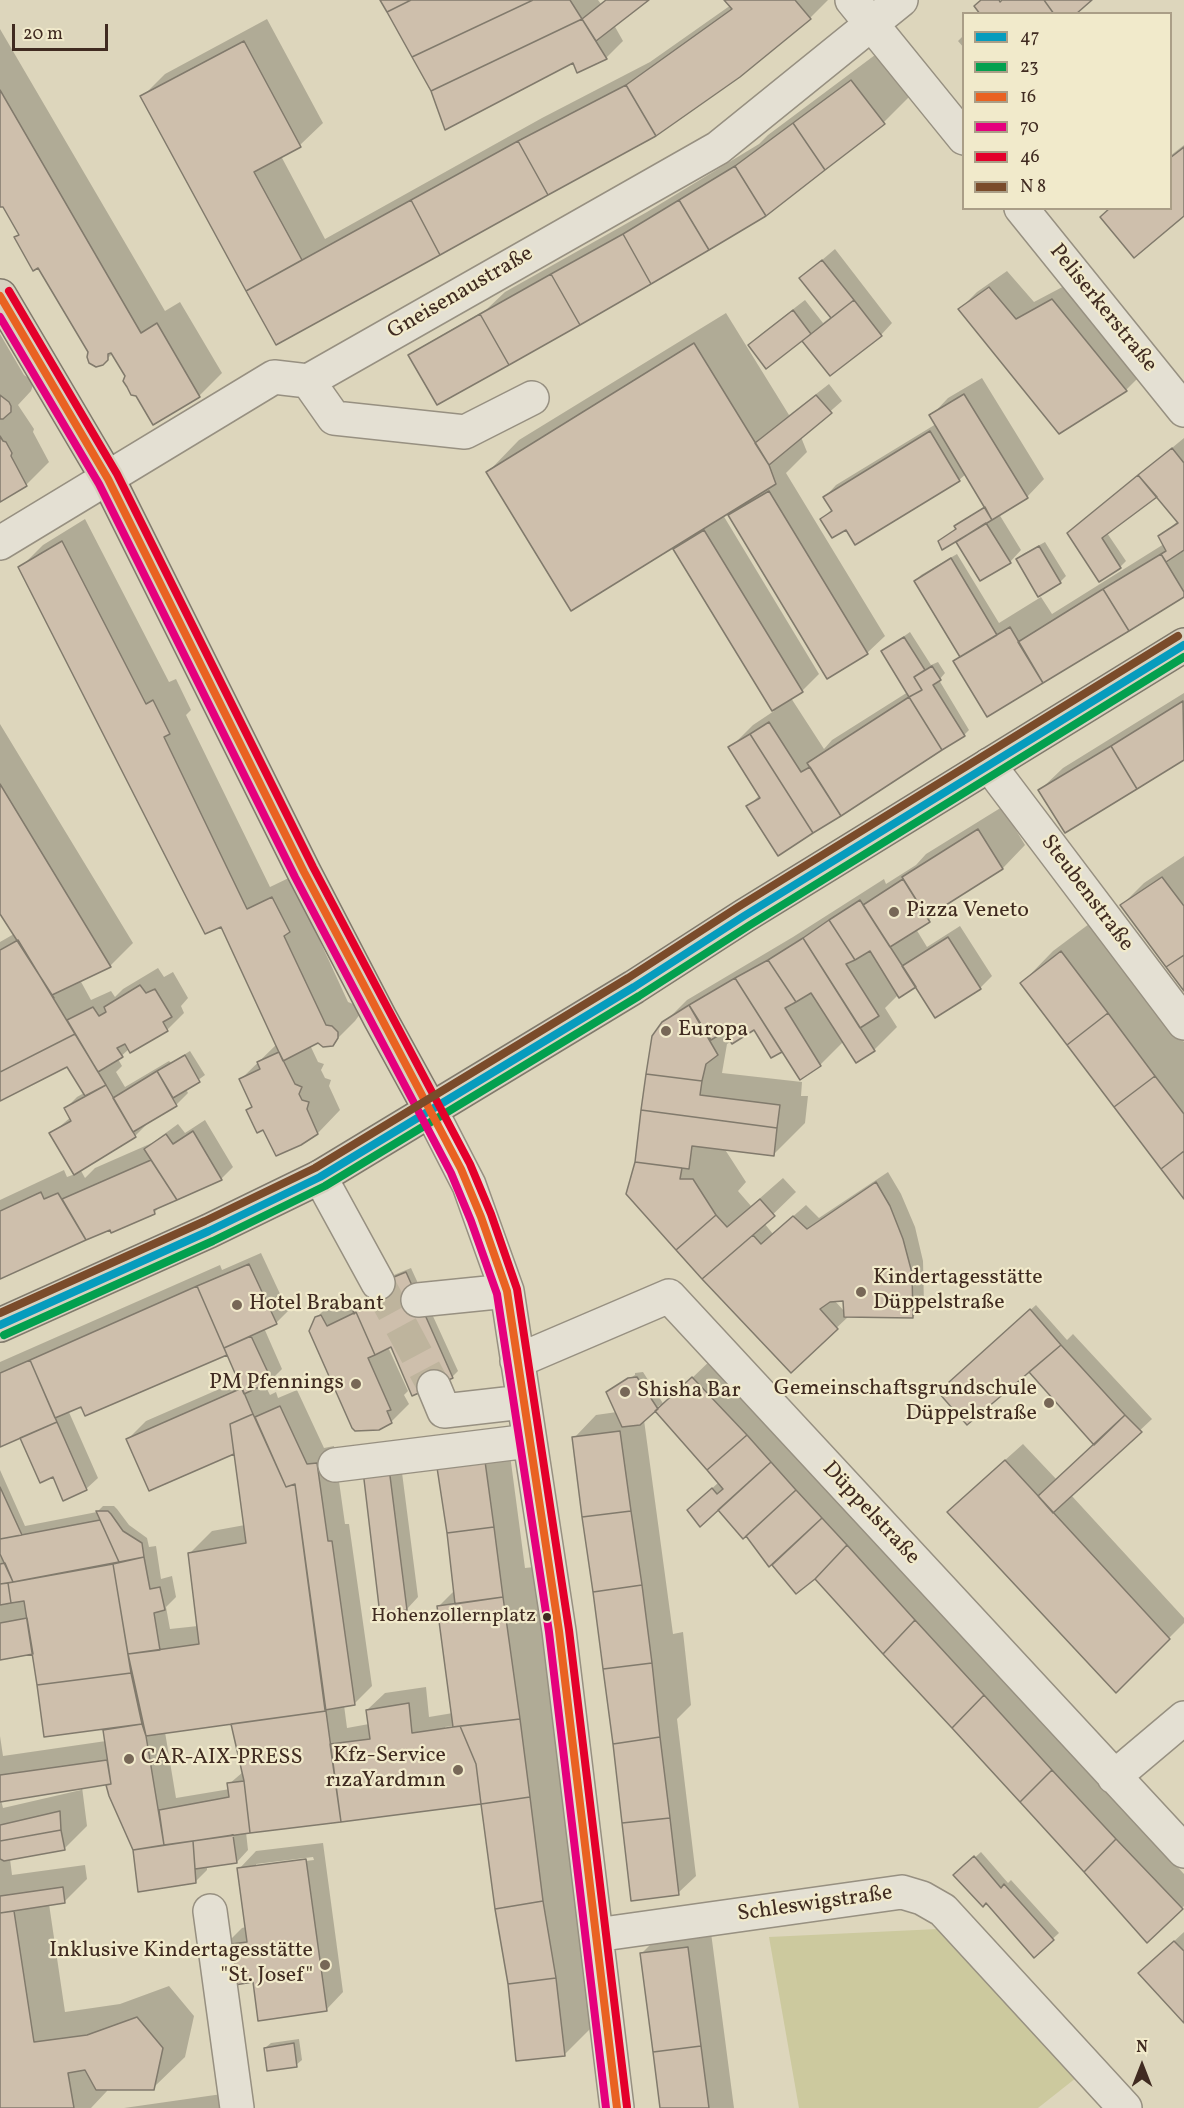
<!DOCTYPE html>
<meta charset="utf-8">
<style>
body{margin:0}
#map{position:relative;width:1184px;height:2108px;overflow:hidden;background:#ddd6bc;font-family:Vollkorn,serif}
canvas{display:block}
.legend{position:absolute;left:962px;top:12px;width:210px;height:198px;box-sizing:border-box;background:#f1eacb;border:2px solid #aa9e87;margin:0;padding:8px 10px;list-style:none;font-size:18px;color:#402b21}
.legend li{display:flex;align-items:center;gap:12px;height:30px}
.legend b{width:30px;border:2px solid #aa9e87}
.north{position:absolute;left:1112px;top:2036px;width:60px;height:60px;-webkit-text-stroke:4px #f1eacb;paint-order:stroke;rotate:0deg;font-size:16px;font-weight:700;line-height:24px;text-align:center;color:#402b21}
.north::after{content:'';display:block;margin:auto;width:21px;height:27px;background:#402b21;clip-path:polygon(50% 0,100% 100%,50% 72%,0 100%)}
.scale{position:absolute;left:12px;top:24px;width:96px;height:27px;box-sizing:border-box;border:3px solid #402b21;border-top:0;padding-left:8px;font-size:18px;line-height:21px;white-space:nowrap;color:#402b21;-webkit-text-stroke:4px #f1eacb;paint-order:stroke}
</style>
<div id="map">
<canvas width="1184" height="2108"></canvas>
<ul class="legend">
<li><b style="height:8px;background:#069cbd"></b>47</li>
<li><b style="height:8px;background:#03a04f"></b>23</li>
<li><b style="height:8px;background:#e96222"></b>16</li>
<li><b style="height:8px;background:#e5007d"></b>70</li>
<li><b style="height:8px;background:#e4002b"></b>46</li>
<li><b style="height:8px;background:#7a4b2a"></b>N 8</li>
</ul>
<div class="north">N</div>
<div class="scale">20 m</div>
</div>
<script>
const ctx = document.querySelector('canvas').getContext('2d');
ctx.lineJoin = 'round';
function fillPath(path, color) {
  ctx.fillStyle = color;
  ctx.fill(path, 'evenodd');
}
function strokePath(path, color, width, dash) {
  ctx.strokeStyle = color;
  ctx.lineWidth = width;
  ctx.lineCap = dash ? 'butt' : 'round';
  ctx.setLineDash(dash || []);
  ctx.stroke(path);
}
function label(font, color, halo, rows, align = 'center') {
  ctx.font = font + ' Vollkorn,serif';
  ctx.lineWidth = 4.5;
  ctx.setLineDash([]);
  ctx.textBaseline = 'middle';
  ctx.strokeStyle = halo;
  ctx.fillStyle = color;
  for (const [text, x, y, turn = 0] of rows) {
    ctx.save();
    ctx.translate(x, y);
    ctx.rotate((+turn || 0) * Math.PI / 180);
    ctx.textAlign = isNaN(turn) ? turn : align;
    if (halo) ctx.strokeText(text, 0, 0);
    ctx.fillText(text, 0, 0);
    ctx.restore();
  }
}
const green = new Path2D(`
 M938,1929l143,145 -43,34h-239l-30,-171z`);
const shadow = new Path2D(`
 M382,0h216l3,4 5,-4h40l-32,25 9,16 -17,17 -32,3 -142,30z
 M726,0h102l-18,18 -533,325 -135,-246 23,-23 102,-55 56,104 -23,22 -19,11 44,83 217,-121 108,-56 81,-57z
 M0,29l165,282 15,-9 42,71 -23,23 -73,-20 -13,-23 -11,11 -13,-12 -50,-86 -23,-28 4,-5 -20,-34z
 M964,35v13l-6,-7z
 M883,49l32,42 -31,31 -119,92 -355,141 6,-5 71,-41 18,-17 142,-80 112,-68 9,-9z
 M1184,145v69l-14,-6v-52z
 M835,249l57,74 -11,12 -79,3 -52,8 11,-12 44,-34 18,23 9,-7 -31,-38z
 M1007,271l27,31 36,-19 74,89 -18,18 -67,42 -99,-123 17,-17z
 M726,313l63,102 40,-31 13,17 -41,36 6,15 -21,21 99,163 -18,17 -137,-137 7,-9 -14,8 96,159 -17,17 -11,7 33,51 8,-9 76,-48 -25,-41 27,-19 21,33 7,-3 7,11 -6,7 30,50 -5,5 -216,71 12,-11 -30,-47 23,-23 21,-14 -99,-162 7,-7 -194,-70 31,-32z
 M0,334l24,41 9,6v4l-2,6 -13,14 16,24 -1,3 16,30 -23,23 -26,15z
 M982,378l62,101 -17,18 -28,17 22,36 -11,12 -29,17 -25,-39 -16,1 17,-13 -1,-2 6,-5 24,-15 -20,-32 -7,6 -103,63 -10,-15 -24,-9 10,-10 -7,-12 11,-12 100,-61 -5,-8 17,-18z
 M1184,438v157l-229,67 6,-6 -45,-75 5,-6 36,-21 42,69 42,-26 11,17 112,-70 -4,-8 18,-15 -21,-26 -50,38 19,28 -6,6 -51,-34z
 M85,519l84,163 7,-3 15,31 -5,5 84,172 25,-12 16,33 -4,5 41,89 10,4 2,8 -5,7 -23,23 -14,-3 -8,4 8,17 6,2 -3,6 4,8 6,2 -2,6 11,24 -22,23 -54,-5 -16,-18 5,-5 -12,-26 36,-35 -55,-119 -202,-357 23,-23z
 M1045,542l21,34 -6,6 -42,-23 5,-5z
 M1184,693v65l-119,73 -25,-41 23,-22z
 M0,724l133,219 -23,23 -30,14 11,20 20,-9 4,6 8,-8 35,-21 6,9 9,-5 15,26 -7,8 3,7 -17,17 -38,19 -11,10 4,7 -6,6 9,15 44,-26 2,2 19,-12 15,24 -19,14 2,4 -12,12 -30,18 1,1 -12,12 -55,33 5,9 10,-10 57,-25 26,-19 7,9 20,-13 28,47 -12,12 -60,26 -6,7 -44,16 -111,50v-78l64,-30 3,7 8,-3 -24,-40 20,-17 -5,-9 11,-11 7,-4 -16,-28 -68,32v-155l14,-8 -14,-23z
 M1002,807l23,38 -22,23 -55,34 -19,18 -13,9 11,18 33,-21 32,50 -12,12 -64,-3 -17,9 -14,14 12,19 -23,23 -17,11 -13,-20 -24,24 -20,13 -18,-28 -10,6 -18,-28 -27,16 -5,29 80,9 -1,14h7l-3,27 -32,32 -49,-7 22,34 -8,9 13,15 32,-28 13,14 -32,31 9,11 33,-29 13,13 69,-46 13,22 14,33 8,34 1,44 -11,12 -64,-1 -58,55 -87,-93 -76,-85 8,-31 28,-139 23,-23 106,-63 91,-58 2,5 30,-19 10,-11zM845,1299v13l-11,-12z
 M1184,856v132l-62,-83 22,-22z
 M1093,921l91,121v155l-162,-214 31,-32z
 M261,1253l27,58 -12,12 -12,5 18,41 -11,11 -7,3 6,12 6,-3 2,6 19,-8 27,58 10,-2 11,78h4l23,162 -18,18 -10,1 3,23 22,-4 -2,-14 18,-17 41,-6 3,30 24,-4 -15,-106 17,-17 -17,-128 69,-30 18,136 9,-1 62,456 -32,32 -55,-71 -27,-184 -236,32 2,18 -11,12 -30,4v4l-12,12 -56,8 -4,-41 -27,-63 3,-4 -29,5 5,39 -23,23 -54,10 2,16 73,-10 2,14 -23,23 -15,2 16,108 55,-8 49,-18 25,30 -9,41 -32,31h-46v3l-16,17h-91v-372l3,20 103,-15 -2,-13 -71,-75 -33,5v-188l25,56 72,-14 6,-6h11l3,3 12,16 18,13 2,9 7,-1 5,33 11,-3 4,21 -10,10 4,22 28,-3 -9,-72 23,-23 33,-6 -10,-73 -85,37 -22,-50 18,-18 94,-41 -12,-27 -142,61 -4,-9 -14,5 30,68 -12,11 -33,-14 -32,-39 -21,10v-84l220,-97 2,5zM233,1722l10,50 -14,12 1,5 -54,9 -11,-66zM468,1724l-22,6 -1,-3zM80,1787l1,3 -78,18 -2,-8z
 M411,1268l47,103 -6,6 -61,-32 -3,2 20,44 -4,4 5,9 -18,18 -75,-104 18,-18 5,-2 5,11 26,-12 2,-13z
 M1036,1305l31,35 6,-6 79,85 -81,76 113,123v5l-68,68 -150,-196 57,-51 34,36 39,-36 -59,-78 -92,21z
 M716,1355l147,172 321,347v32l-37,35 -331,-364 -20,15 -89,-99 12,-11 -59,-77 -16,15 29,214 10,-2 8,73 -14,14 19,157 -18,17 -63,-149 -41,-306 22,-23 21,-3 -5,-22 23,-15v-2l8,-1 21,33z
 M400,1457l18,140 -11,12 -43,-137z
 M323,1843l20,149 -17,18 -72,-29 -29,-36 17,-17 4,-1 -7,-58 17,-18zM313,1857l1,3 -58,7v-3z
 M981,1852l27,31 3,-3 48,53 -25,23 -73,-86z
 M710,1925l24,183h-72l-20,-155 22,-22z
 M1184,1932v89l-26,-65z
 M299,2039l3,21 -6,5 -31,-17 6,-5z
 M236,2092l2,16h-114z`);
const building = new Path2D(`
 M380,0h31l-24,12z
 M411,0h122l-121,57 -25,-45z
 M533,0h37l12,19 -151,72 -19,-34z
 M606,0h43l-53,41 -14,-22z
 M724,0h71l16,19 -71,58 -84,59 -30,-51 106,-76z
 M981,0h18l1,2 2,-2h42l10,14h-74l-6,-8z
 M1044,0h48l-16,14h-22z
 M582,19l25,40 -30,14 -4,-10 -128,67 -14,-39z
 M244,41l57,106 -47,25 48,88 -56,31 -106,-195z
 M851,80l34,44 -60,46 -32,-47z
 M626,85l30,51 -108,59 -30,-54z
 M0,90l141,243 16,-10 43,74 -47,28 -17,-29 -5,-1 -4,-8 -4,-6 2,-5 -14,-23 -3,1v6l-5,5 -7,2 -7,-4 -2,-6 1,-5 -50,-84 -5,3 -19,-34 5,-2 -16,-28h-3z
 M793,123l32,47 -59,46 -31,-50z
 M518,141l30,54 -108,60 -29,-55z
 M1184,147v69l-50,42 -34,-41 10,-9h60v-50z
 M735,166l31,50 -57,34 -30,-50z
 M411,200l29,55 -164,90 -30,-54z
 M679,200l30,50 -58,34 -28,-50z
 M623,234l28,50 -71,41 -29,-51z
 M822,260l32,40 -23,18 -32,-40z
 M551,274l29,51 -71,40 -29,-51z
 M989,287l27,32 36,-20 75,92 -68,43 -101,-125z
 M854,300l28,36 -52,40 -28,-35z
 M793,310l18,24 -45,35 -18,-24z
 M480,314l29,51 -72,40 -29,-50z
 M694,343l75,122 7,19 -205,127 -85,-139z
 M964,394l64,104 -36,22 -63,-105z
 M0,395l9,7 2,4v6l-8,7h-3z
 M816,395l16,18 -63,52 -14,-22z
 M930,431l30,50 -105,64 -9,-15 -14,8 -12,-19 12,-8 -9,-14z
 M0,436l3,5 3,1 6,11 -1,3 16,30 -27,16z
 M1172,448l12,15v87l-18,12 -5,-8 5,-3 -8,-15 20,-13 -40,-48z
 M1138,475l19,22 -55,41 19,30 -22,14 -32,-49z
 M769,491l99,163 -41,25 -99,-164z
 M985,507l7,13 -50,30 -4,-9 18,-12 -2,-3z
 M986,523l25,40 -31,18 -24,-39z
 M704,530l99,162 -31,19 -99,-162z
 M62,541l84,163 7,-4 17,34 -6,3 83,172 25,-12 18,35 -6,4 42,89 6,1 6,6v6l-5,8 -10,1 -5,-4 -35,18 -62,-134 -16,7 -187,-367z
 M1039,546l22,37 -23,14 -22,-38z
 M1161,554l23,38v5l-55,34 -26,-42z
 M951,558l46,77 -37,22 -46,-76z
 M1103,589l26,42 -86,52 -25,-41z
 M1010,627l33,56 -56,34 -34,-56z
 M904,637l21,33 -11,7 8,13 -13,7 -28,-46z
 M932,666l9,14 -8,5 32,51 -23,14 -33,-53 13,-7 -8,-13z
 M909,697l33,53 -101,66 -34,-53z
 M1183,701l1,59 -47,29 -26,-43z
 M769,722l32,50 9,-5 31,49 -28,17 -63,-99z
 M750,734l63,99 -35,23 -32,-50 14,-8 -32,-51z
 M1111,746l26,43 -72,44 -27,-43z
 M0,784l111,183 -59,28 2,3 -54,-84z
 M978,829l25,40 -76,48 -25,-40z
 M1162,877l22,29v49l-18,12 -46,-62z
 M903,879l27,43 -40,25 -27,-42z
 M860,900l56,87 -17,11 -29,-47 -15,9 -26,-40z
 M829,920l26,40 -9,4 33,52 -19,12 -57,-90z
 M948,937l33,52 -46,29 -33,-52z
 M803,938l72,113 -19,12 -45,-70 -15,9 -28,-42z
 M18,940l57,94 -75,38v-122z
 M1061,951l47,62 -41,32 -47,-62z
 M1184,955v36l-18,-24z
 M768,960l28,42 -11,6 36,58 -21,14 -65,-102z
 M735,978l47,74 -11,6 -17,-28 -22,14 -8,-12 -13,8 -22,-35z
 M140,985l6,8 9,-4 17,28 -9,5 5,9 -38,22 -5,-9 -8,4 6,9 -25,15 -31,-52 26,-13 6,9 7,-4 -2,-5z
 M689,1005l29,50 -12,9 -4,17 -56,-7 6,-38 10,-14z
 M1108,1013l47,63 -41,31 -47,-62z
 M75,1034l31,51 -21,11 -18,-29 -67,34v-29z
 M279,1052l16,32 7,3 -3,7 3,6 7,2 -2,7 11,25 -17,11 -25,11 -13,-26 -6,3 -11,-23 6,-3 -13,-28 21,-10 -3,-7z
 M185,1055l15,27 -27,16 -16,-27z
 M157,1071l20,35 -44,26 -20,-34z
 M646,1074l56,7 -2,14 80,10 -3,23 -136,-18z
 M1155,1076l29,38v37l-23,18 -47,-62z
 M106,1085l30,52 -62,38 -25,-42 22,-12 -7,-13z
 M641,1110l136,18 -3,28 -82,-10 -3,23 -54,-7z
 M193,1131l29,49 -45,20 -33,-51 22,-15 7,10z
 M1184,1151v48l-23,-30z
 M151,1160l26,40 -23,10 1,4 -44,19 -1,-3 -24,10 -24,-41z
 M635,1162l47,6 -2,11h13l23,36 -40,35 -50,-56z
 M876,1182l14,24 13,33 9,34 1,45 -69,-1 -1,-16 -13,1 -10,7 18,20 -47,44 -89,-94 51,-44 8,9 32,-28 14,13z
 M41,1192l3,7 14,-6 28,47 -86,39v-68z
 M760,1199l15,17 -73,63 -26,-29 40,-35 11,12z
 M249,1264l28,60 -53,24 -27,-62z
 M406,1272l47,106 -41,18 -21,-49 -16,8 -19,-43 -2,2 -1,-3 18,-9 -6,-13z
 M197,1286l30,69 -142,61 -4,-9 -26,11 -25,-58z
 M1030,1309l31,36 -94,80 -29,-33z
 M356,1312l19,43 -7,3 23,52 -4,1 5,12 -13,7 -24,1 -3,-3 -43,-97 6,-14 6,-2 6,11z
 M251,1336l21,45 -28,13 -20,-46z
 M1061,1345l64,70 -31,30 -65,-73z
 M30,1360l27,62 -57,25v-74z
 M637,1377l21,32 -18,16 -18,2 -16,-35 22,-14z
 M692,1377l55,58 -40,35 -52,-59z
 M242,1388l11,26 -23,10 4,30 -85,37 -23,-52z
 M280,1406l27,58 10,-1 11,78h4l23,164 -30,5 -30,-226 -9,3 -31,-70z
 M253,1414l33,73 9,-3 31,227 -180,25 -18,-82 71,-10 -11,-91 58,-10 -16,-119z
 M1125,1415l17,17 -89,81 -15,-17z
 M57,1422l30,68 -24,11 -10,-24 -13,6 -20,-45z
 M620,1431l11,80 -49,6 -10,-80z
 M747,1435l24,27 -71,65 -13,-17 25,-22 5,6 6,-5 -16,-19z
 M484,1454l10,73 -47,6 -11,-72z
 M1005,1460l165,179 -54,54 -169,-181z
 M771,1462l25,28 -53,49 -25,-29z
 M389,1468l18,142 -27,5 -17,-144z
 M0,1487l22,48 -22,4z
 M796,1490l26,28 -53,49 -23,-31z
 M96,1511h12l3,3 12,17 19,12 2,14 -25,5z
 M631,1511l11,74 -49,7 -11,-75z
 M822,1518l25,27 -32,34 -19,15 -24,-29z
 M100,1520l19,42 -106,20 -13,-28v-15z
 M494,1527l9,70 -48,7 -8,-71z
 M847,1545l68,75 -32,34 -68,-75z
 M144,1557l6,32 10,-2 5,23 -11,3 6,37 -32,4 -15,-90z
 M5,1563l8,19 -13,2v-20z
 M113,1564l18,109 -94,12 -13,-84 -13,2 -3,-20z
 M8,1583l3,20 -11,2v-21z
 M642,1585l10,78 -49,6 -10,-77z
 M503,1597l17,122 -67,8 -16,-121z
 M27,1618l6,36 -33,6v-37z
 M915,1620l69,75 -32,33 -69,-74z
 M652,1663l8,74 -47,7 -10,-75z
 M131,1673l11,51 -98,13 -7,-52z
 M984,1695l68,75 -32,32 -68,-74z
 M409,1703l3,30 48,-7 16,38 5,40 -140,18 -11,-78 40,-5 -4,-29z
 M326,1711l15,111 -91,11 -6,-52 -13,-57z
 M520,1719l10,78 -49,7 -5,-40 -16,-38z
 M142,1724l4,12 18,109 -31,5 -24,-54 -3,-11 5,-1 -8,-54z
 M660,1737l10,81 -48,5 -9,-79z
 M107,1760l4,24 -111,18v-27z
 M1052,1770l64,69 -32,33 -64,-70z
 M244,1781l6,52 -86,12 -5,-35 70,-13 -2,-14z
 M530,1797l13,104 -48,8 -14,-105z
 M60,1811l1,19 -61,11v-16z
 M670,1818l9,77 -48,6 -9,-78z
 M61,1830l4,20 -61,11 -4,-2v-18z
 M233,1835l4,28 -42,6 -2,-28z
 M1116,1839l67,70 -36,34 -63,-71z
 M193,1841l3,42 -58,9 -5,-42z
 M974,1856l27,32 3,-4 50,56 -20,18 -48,-55 -3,4 -30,-32z
 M306,1859l21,152 -69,10 -5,-39 -24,4 -6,-41 24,-3 -10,-74z
 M63,1887l2,16 -65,10v-17z
 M543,1901l13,77 -48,6 -13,-75z
 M14,1911l20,131 53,-7 50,-18 26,31 -9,42h-58l-11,-20 -17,3 6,35h-74v-195z
 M1174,1941l10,10v72l-46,-50z
 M688,1947l13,99 -48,6 -13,-99z
 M556,1978l9,78 -49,5 -8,-77z
 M294,2043l3,24 -30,4 -3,-23z
 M701,2046l8,62h-49l-7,-56z`);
const minorTunnel = new Path2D(`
 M378,1283l56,104`);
const minor = new Path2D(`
 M852,0l112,138
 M1021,208l163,202
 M308,381l26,37 131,14 67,-34
 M0,543l274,-166 34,4 410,-233 183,-148
 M989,765l195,258
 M431,1111l38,74 38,106 52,340 58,477
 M320,1177l58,106
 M418,1300l89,-9
 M517,1361l152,-65 515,555
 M434,1387l10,24 79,-9
 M335,1465l194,-24
 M1114,1777l70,-59
 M210,1911l27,197
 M596,1935l306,-43 20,6 21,12 182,198`);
const major = new Path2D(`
 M0,296l108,183 196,393 76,146 51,93
 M0,1325l209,-94 111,-54 314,-190 110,-71 440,-271`);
const bus1 = new Path2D(`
 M0,1325l209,-94 111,-54 314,-190 110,-71 440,-271`);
const bus2 = new Path2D(`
 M4,1335l209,-94 112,-55 314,-190 111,-71 434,-268`);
const bus3 = new Path2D(`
 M0,296l108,183 196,393 157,297 20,48 26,74 52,340 58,477`);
const bus4 = new Path2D(`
 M0,317l99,167 196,393 156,296 20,48 26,73 52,338 57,476`);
const bus5 = new Path2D(`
 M9,291l108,183 196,393 157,297 21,50 26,75 52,341 58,477`);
const bus6 = new Path2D(`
 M0,1313l205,-92 110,-53 313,-190 110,-71 440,-271`);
const markers = [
 [894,912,6,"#776757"],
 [666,1031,6,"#776757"],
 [861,1292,6,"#776757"],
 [237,1305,6,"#776757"],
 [356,1384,6,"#776757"],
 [625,1392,6,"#776757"],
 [1049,1403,6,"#776757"],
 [547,1617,5,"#402b21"],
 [129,1759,6,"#776757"],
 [458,1770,6,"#776757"],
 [325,1965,6,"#776757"]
];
const busNames = [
 ["Hohenzollernplatz",536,1617]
];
const streetNames = [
 ["Gneisenaustraße",461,294,-30],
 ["Peliserkerstraße",1102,309,51],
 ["Steubenstraße",1086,894,53],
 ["Düppelstraße",870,1514,47],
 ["Schleswigstraße",815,1905,-8]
];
const poiNames = [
 ["Pizza Veneto",906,912],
 ["Europa",678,1031],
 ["Kindertagesstätte",873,1279],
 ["Düppelstraße",873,1304],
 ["Hotel Brabant",249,1305],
 ["PM Pfennings",344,1384,"right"],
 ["Gemeinschaftsgrundschule",1037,1390,"right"],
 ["Düppelstraße",1037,1415,"right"],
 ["Shisha Bar",637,1392],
 ["Kfz-Service",446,1757,"right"],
 ["rızaYardmın",446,1782,"right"],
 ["CAR-AIX-PRESS",141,1759],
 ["Inklusive Kindertagesstätte",313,1952,"right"],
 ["\"St. Josef\"",313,1977,"right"]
];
fillPath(green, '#ccc99e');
fillPath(shadow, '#0003');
fillPath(building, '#cebfac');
strokePath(building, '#817a6c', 1.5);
strokePath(minorTunnel, '#beb49d', 33, [33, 16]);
strokePath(minor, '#979081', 36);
strokePath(major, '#817a6c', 36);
strokePath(minor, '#e4e0d3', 33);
strokePath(major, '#d8d1bf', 33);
strokePath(bus1, '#069cbd', 8);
strokePath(bus2, '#03a04f', 8);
strokePath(bus3, '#e96222', 8);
strokePath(bus4, '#e5007d', 8);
strokePath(bus5, '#e4002b', 8);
strokePath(bus6, '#7a4b2a', 8);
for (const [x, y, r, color] of markers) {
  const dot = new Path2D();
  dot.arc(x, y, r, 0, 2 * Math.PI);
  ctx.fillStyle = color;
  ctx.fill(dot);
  strokePath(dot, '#f1eacb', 2);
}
label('20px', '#402b21', '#f1eacb', busNames, 'right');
label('22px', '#402b21', '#f1eacb', streetNames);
label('22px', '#402b21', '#f1eacb', poiNames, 'left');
</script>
